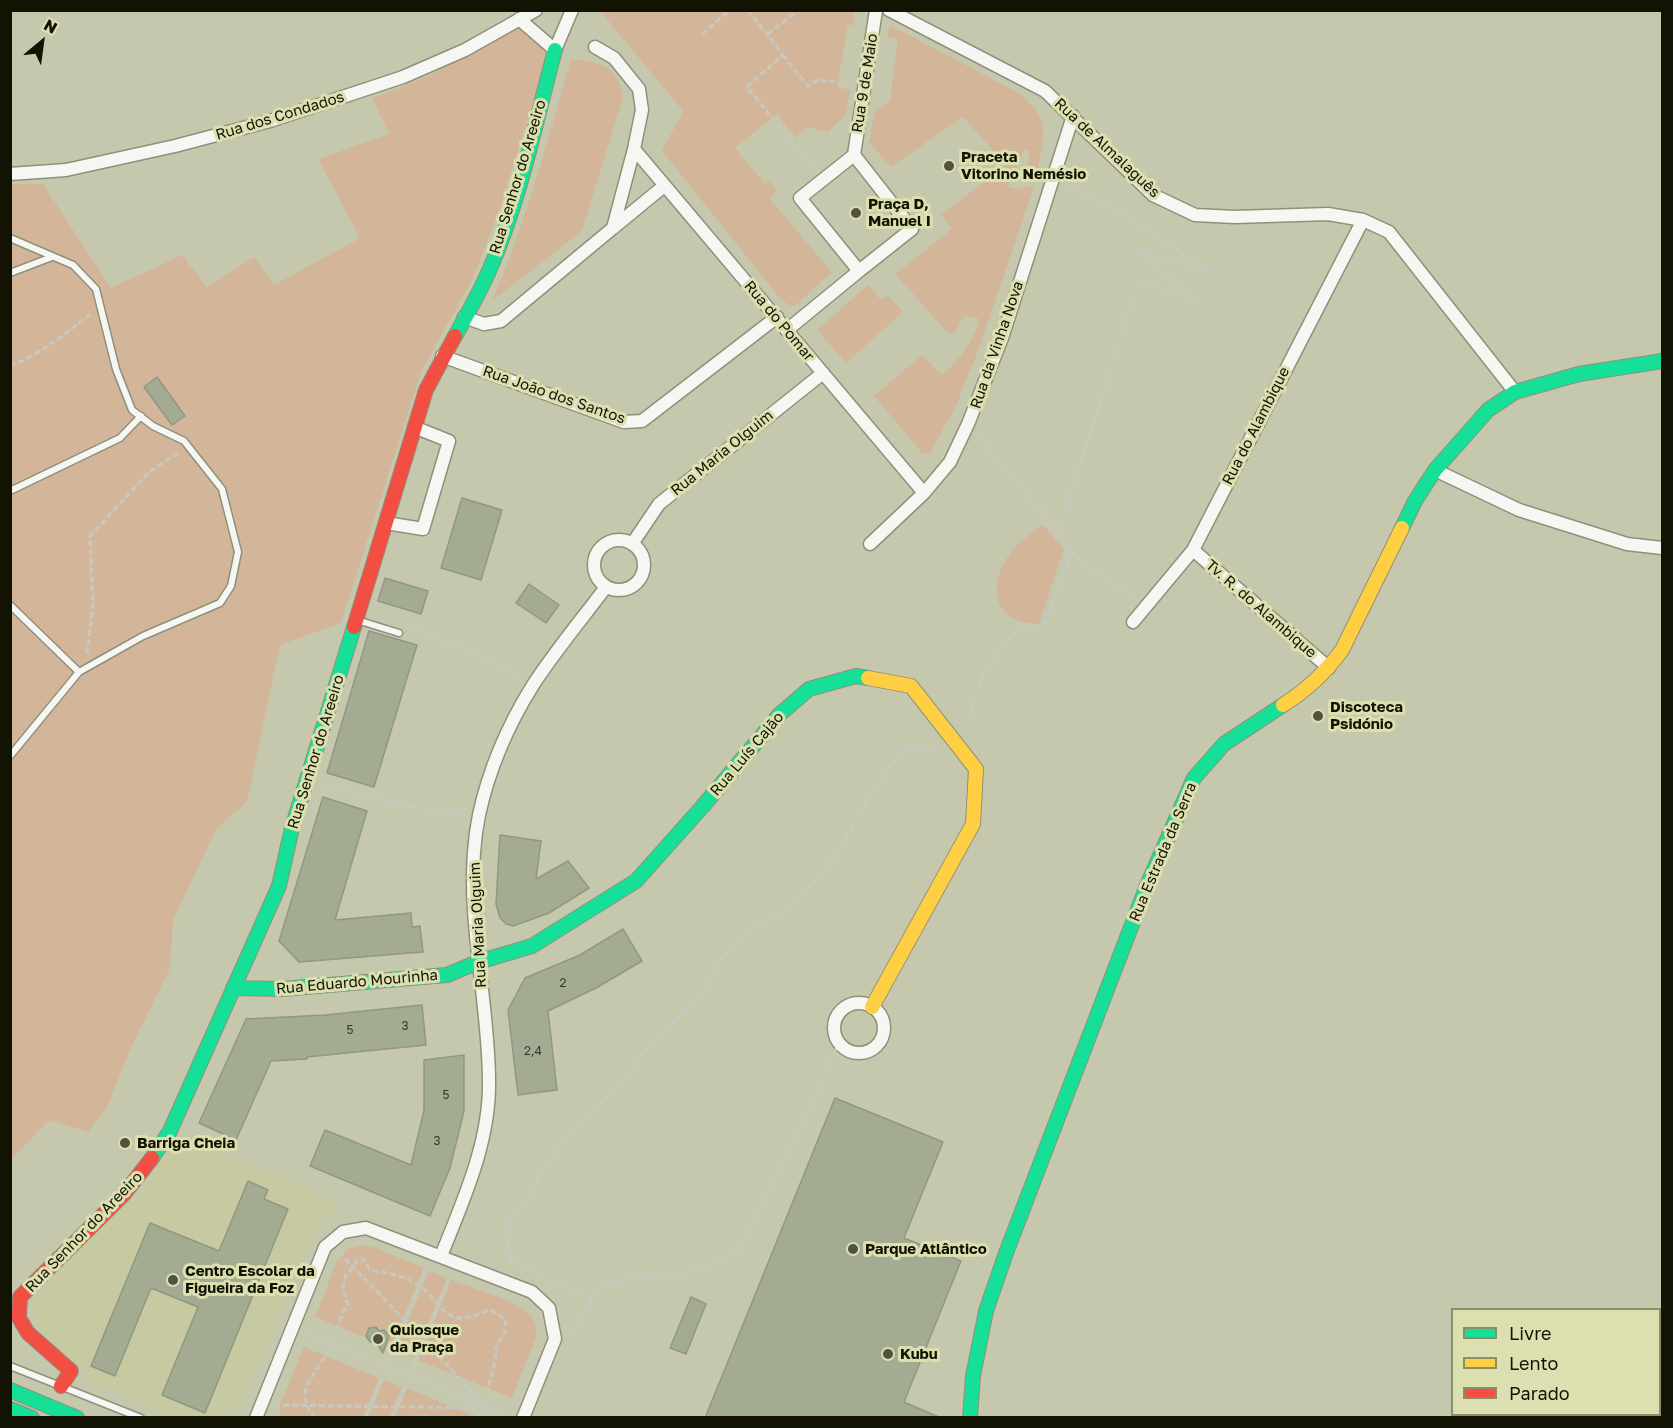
<!DOCTYPE html>
<meta charset="utf-8">
<style>
body{margin:0}
#map{position:relative;width:1673px;height:1428px;overflow:hidden;background:#c6c8ae;font-family:"Golos Text",sans-serif}
canvas{display:block}
.frame{position:absolute;inset:0;border:12px solid #121303;pointer-events:none}
.legend{position:absolute;left:1451px;top:1308px;width:210px;height:108px;box-sizing:border-box;background:#dce0b0;border:2px solid #8b8e6b;margin:0;padding:8px 10px;list-style:none;font-size:18px;color:#121303}
.legend li{display:flex;align-items:center;gap:12px;height:30px}
.legend b{width:30px;border:2px solid #8b8e6b}
.north{position:absolute;left:12px;top:12px;width:60px;height:60px;-webkit-text-stroke:4px #dce0b0;paint-order:stroke;rotate:29deg;font-size:16px;font-weight:700;line-height:24px;text-align:center;color:#121303}
.north::after{content:'';display:block;margin:auto;width:21px;height:27px;background:#121303;clip-path:polygon(50% 0,100% 100%,50% 72%,0 100%)}
</style>
<div id="map">
<canvas width="1673" height="1428"></canvas>
<div class="frame"></div>
<ul class="legend">
<li><b style="height:8px;background:#16e098"></b>Livre</li>
<li><b style="height:8px;background:#ffcf43"></b>Lento</li>
<li><b style="height:8px;background:#f24e42"></b>Parado</li>
</ul>
<div class="north">N</div>
</div>
<script>
const ctx = document.querySelector('canvas').getContext('2d');
ctx.lineJoin = 'round';
function fillPath(path, color) {
  ctx.fillStyle = color;
  ctx.fill(path, 'evenodd');
}
function strokePath(path, color, width, dash) {
  ctx.strokeStyle = color;
  ctx.lineWidth = width;
  ctx.lineCap = dash ? 'butt' : 'round';
  ctx.setLineDash(dash || []);
  ctx.stroke(path);
}
function label(font, color, halo, rows, align = 'center') {
  ctx.font = font + ' "Golos Text",sans-serif';
  ctx.lineWidth = 6;
  ctx.setLineDash([]);
  ctx.textBaseline = 'middle';
  ctx.strokeStyle = halo;
  ctx.fillStyle = color;
  for (const [text, x, y, turn = 0] of rows) {
    ctx.save();
    ctx.translate(x, y);
    ctx.rotate((+turn || 0) * Math.PI / 180);
    ctx.textAlign = isNaN(turn) ? turn : align;
    if (halo) ctx.strokeText(text, 0, 0);
    ctx.fillText(text, 0, 0);
    ctx.restore();
  }
}
const built = new Path2D(`
 M176,1135l120,48 11,2 9,8 20,8v10l-17,11 -8,14 -65,156 -14,18 -12,7h-46l-89,-38 3,-9 -14,-8 -30,-26 -8,-12 -4,-13 1,-10 13,-9 9,-17 7,-8 84,-82z`);
const green = new Path2D(`
 M600,11h255l-2,14h-5l-11,62 13,3 -5,26 -17,16 -20,-5 -12,11 -19,-24 -42,34 30,36 4,-3 8,10 -8,7 63,74 -37,34 -7,-1 -9,-8 -117,-146 21,-40z
 M890,25l127,67c37,28 26,43 20,84l-6,-3 -3,-8 1,-14 -5,-1 -16,37 11,2 15,-3 -54,160 -24,60 -26,47h-8l-48,-57 48,-41 20,20c16,-14 33,-35 37,-56l-14,-4 -11,19h-5l-54,-60 57,-45 -11,-14 65,-50 -43,-48 -72,50 -22,-25 6,-32 15,-9 8,-62 -11,-2z
 M518,27l30,27 -49,157 -26,67 -52,94 -80,251 -61,22 -33,157 -30,26 -44,92 -3,48 -40,82 -23,57 -19,25 -39,-12 -38,40v-976h32l68,104 71,-33 25,32 47,-30 20,28 86,-47 -42,-79 71,-25 -17,-36 54,-21z
 M571,59c29,3 47,6 52,38l-41,134 -90,70c34,-79 55,-159 79,-242z
 M868,285l12,14 8,-3 15,16 -57,51 -29,-33z
 M1043,525l21,24 -25,75c-41,0 -53,-31 -33,-65 9,-14 23,-25 37,-34z
 M362,1245l11,2 51,21 -33,80 -76,-31 22,-56 11,-12z
 M429,1271l18,7 -33,80 -18,-8z
 M451,1280c19,7 67,21 79,35 5,6 7,14 6,22l-24,61 -94,-38z
 M304,1347l75,31 -16,39h-83v-12z
 M384,1380l18,7 -13,30h-21z
 M407,1388l70,29h-82z`);
const building = new Path2D(`
 M157,377l28,39 -13,9 -28,-38z
 M462,498l40,12 -21,70 -40,-12z
 M385,578l43,13 -7,23 -43,-13z
 M529,584l30,21 -13,18 -30,-20z
 M369,631l48,14 -43,142 -47,-14z
 M323,797l44,14 -32,109 76,-7 1,14 8,-1 3,26 -124,10 -20,-21z
 M500,835l41,6 -5,38 32,-18 21,27 -40,25 -36,13 -7,-2 -6,-6 -4,-14z
 M623,929l19,32 -46,27 -48,23 9,79 -39,5 -10,-85 17,-32 55,-23z
 M422,1005l4,40 -119,12v2l-36,2 -35,79 -37,-17 47,-104 79,-4z
 M464,1055v56l-14,57 -20,48 -120,-50 15,-36 86,35 13,-55v-50z
 M835,1098l108,44 -39,96 57,23 -57,141 37,16h-236z
 M248,1181l20,9 -4,9 24,10 -83,204 -43,-18 36,-88 -47,-19 -36,88 -24,-10 59,-143 69,28z
 M691,1297l15,7 -20,50 -16,-6z
 M376,1327l3,4 5,-1 5,6 -6,17 -7,-12 -6,1 -4,-6 3,-8z`);
const path = new Path2D(`
 M748,10l35,45 -36,32 67,82
 M702,34l28,-24
 M768,34l31,-24
 M783,55l25,31 10,-6 33,4
 M1065,185l32,13 114,74 -76,-22 62,49 -58,-18 -80,250 12,20 7,6 57,43
 M10,365c24,-5 62,-37 82,-52
 M977,434l82,97
 M409,627l65,24 48,28
 M87,654l6,-50 -3,-68 58,-63 31,-21
 M966,731l8,-32 9,-24 35,-48 23,-1 8,-10 22,-65
 M323,784l83,22 60,8
 M339,1252l149,156
 M592,1300l-8,-8 -33,-10 -22,-14 -19,-8 -3,-28 5,-17 18,-22 13,-25 20,-25 66,-69 25,-35 14,-11 16,-18 14,-10 26,-44 22,-24 51,-29 43,-54 14,-26 47,-73 38,-2
 M306,1332l204,86
 M568,1333c17,-9 19,-37 36,-47 8,-5 23,-6 32,-7 34,-5 76,-6 102,-29l46,-88 55,-119
 M274,1405l214,3
 M316,1418c-28,-28 6,-48 16,-74 6,-14 7,-27 16,-39l-5,-15 1,-8 2,-7 13,-16h4l8,12c17,0 40,8 53,18 12,9 18,28 36,29 10,1 21,-6 31,-8l14,9 1,11 -10,17 -1,15 -6,22 -1,24
 M366,1418l61,-153
 M393,1418l58,-143
 M420,1418l6,-2 7,2
 M476,1418l11,-9`);
const lane = new Path2D(`
 M10,238l63,27 23,24 20,80 16,41 21,16 31,15 38,48 16,63 -7,34 -11,17 -77,33 -64,36 -69,84
 M10,273l42,-16
 M10,491l110,-53 21,-22
 M10,605l69,67
 M357,620l42,13
 M10,1366l131,52`);
const street = new Path2D(`
 M889,10l156,81 108,104 42,20 40,2 93,-3 35,6 26,12 126,160
 M519,19l36,31 17,-40
 M634,149l290,344
 M854,155l58,74 -53,42 -59,-73z
 M854,155l22,-145
 M10,174l56,-4 109,-24 95,-25 133,-44 62,-27 71,-40
 M613,228l51,-42
 M464,317l20,7 17,-3 112,-93 21,-79 8,-39 -3,-21 -25,-31 -19,-11
 M787,330l72,-59
 M442,356l182,66 18,-1 135,-104
 M1435,470l84,40 108,34 35,4
 M386,523l37,6 26,-88 -35,-14
 M594 565a25 25 0 1 1 50 0a25 25 0 1 1-50 0Z
 M632,544l27,-40 164,-131
 M870,544l54,-51 26,-31 18,-38 34,-86 71,-222
 M1193,550l136,118
 M1133,622l60,-72 170,-330
 M834 1028a25 25 0 1 1 50 0a25 25 0 1 1-50 0Z
 M441,1256c22,-55 49,-114 48,-174 0,-89 -28,-179 -10,-267 10,-46 29,-90 54,-130 22,-34 49,-66 73,-98
 M256,1418l69,-171 18,-15 23,-4 166,64 17,16 6,31 -32,79`);
const fast = new Path2D(`
 M455,336c12,-21 24,-43 34,-65 31,-70 46,-147 66,-221
 M1402,528l13,-27 20,-31 53,-60 27,-18 64,-18 83,-13
 M233,988l49,1 165,-14 31,-13 54,-16 104,-65 67,-75 77,-92 29,-25 47,-13 12,2
 M152,1158l18,-27 109,-245 13,-58 62,-201
 M10,1390l67,28
 M10,1409l22,9
 M970,1418l3,-42 13,-65 20,-58 140,-365 48,-110 30,-34 59,-39`);
const slow = new Path2D(`
 M868,678l43,8 65,83 -3,55 -101,183
 M1283,705c24,-15 42,-32 59,-55l60,-122`);
const jam = new Path2D(`
 M354,627l72,-237 29,-54
 M61,1386l10,-15 -43,-38 -9,-15 1,-21 104,-103 28,-36`);
const markers = [
 [949,166,6,"#51523f"],
 [856,213,6,"#51523f"],
 [1318,716,6,"#51523f"],
 [125,1143,6,"#51523f"],
 [853,1249,6,"#51523f"],
 [173,1280,6,"#51523f"],
 [378,1339,6,"#51523f"],
 [888,1354,6,"#51523f"]
];
const numberNames = [
 ["2",563,983],
 ["3",405,1026],
 ["5",350,1030],
 ["2,4",533,1051],
 ["5",446,1095],
 ["3",437,1141]
];
const streetNames = [
 ["Rua 9 de Maio",865,83,-81],
 ["Rua dos Condados",280,116,-17],
 ["Rua de Almalaguês",1107,148,43],
 ["Rua Senhor do Areeiro",518,177,-73],
 ["Rua do Pomar",779,321,50],
 ["Rua da Vinha Nova",997,345,-71],
 ["Rua João dos Santos",554,395,19],
 ["Rua do Alambique",1256,426,-63],
 ["Rua Maria Olguim",722,453,-39],
 ["Tv. R. do Alambique",1261,609,41],
 ["Rua Senhor do Areeiro",316,752,-73],
 ["Rua Luís Cajão",747,754,-50],
 ["Rua Estrada da Serra",1163,852,-67],
 ["Rua Maria Olguim",478,925,-93],
 ["Rua Eduardo Mourinha",357,982,-5],
 ["Rua Senhor do Areeiro",84,1232,-46]
];
const poiNames = [
 ["Praceta",961,157],
 ["Vitorino Nemésio",961,174],
 ["Praça D,",868,204],
 ["Manuel I",868,221],
 ["Discoteca",1330,707],
 ["Psidónio",1330,724],
 ["Barriga Cheia",137,1143],
 ["Parque Atlântico",865,1249],
 ["Centro Escolar da",185,1271],
 ["Figueira da Foz",185,1288],
 ["Quiosque",390,1330],
 ["da Praça",390,1347],
 ["Kubu",900,1354]
];
fillPath(built, '#c7caa0');
fillPath(green, '#d3b699');
fillPath(building, '#a3ab92');
strokePath(building, '#929784', 1.5);
strokePath(lane, '#8f907c', 9);
strokePath(street, '#8f907c', 15);
strokePath(fast, '#8f907c', 16);
strokePath(slow, '#8f907c', 16);
strokePath(jam, '#8f907c', 16);
strokePath(path, '#c8c8c1', 3, [6, 3]);
strokePath(lane, '#f6f7f3', 6);
strokePath(street, '#f6f7f3', 12);
strokePath(fast, '#16e098', 14);
strokePath(slow, '#ffcf43', 14);
strokePath(jam, '#f24e42', 14);
for (const [x, y, r, color] of markers) {
  const dot = new Path2D();
  dot.arc(x, y, r, 0, 2 * Math.PI);
  ctx.fillStyle = color;
  ctx.fill(dot);
  strokePath(dot, '#dce0b0', 2);
}
label('12px', '#363927', null, numberNames);
label('15px', '#121303', '#dce0b0', streetNames);
label('bold 15px', '#121303', '#dce0b0', poiNames, 'left');
</script>
